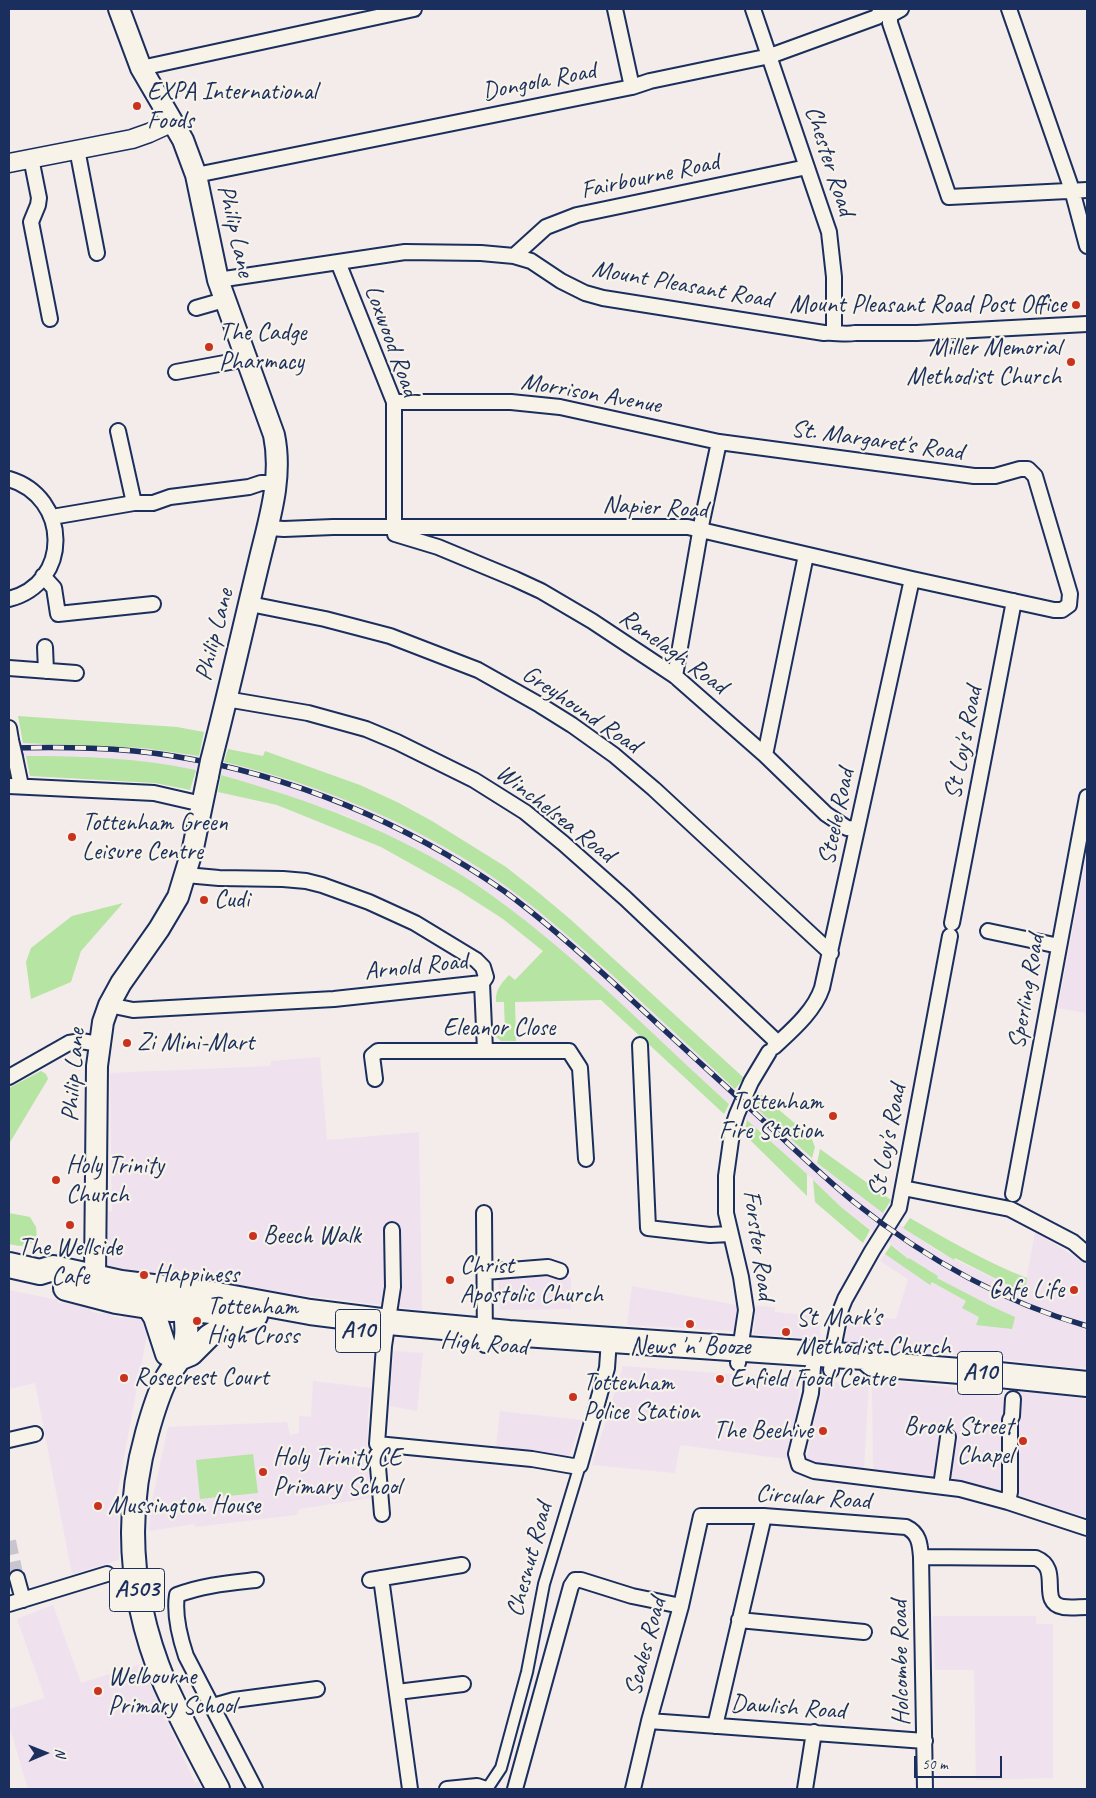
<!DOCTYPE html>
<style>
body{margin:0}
#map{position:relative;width:1096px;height:1798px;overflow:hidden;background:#f4ebeb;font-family:Caveat,sans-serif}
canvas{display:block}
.frame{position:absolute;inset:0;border:10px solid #1b2f5e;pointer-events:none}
.north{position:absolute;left:20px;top:1728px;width:50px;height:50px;-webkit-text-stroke:4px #f7f3e8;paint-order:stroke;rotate:89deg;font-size:14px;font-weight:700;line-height:20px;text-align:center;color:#1b2f5e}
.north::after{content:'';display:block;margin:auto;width:18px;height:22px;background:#1b2f5e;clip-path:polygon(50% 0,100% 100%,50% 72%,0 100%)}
.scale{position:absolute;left:914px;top:1756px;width:88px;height:22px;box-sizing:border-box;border:2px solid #1b2f5e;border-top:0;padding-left:6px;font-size:15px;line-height:18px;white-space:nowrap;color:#1b2f5e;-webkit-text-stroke:4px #f7f3e8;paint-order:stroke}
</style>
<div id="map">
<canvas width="1096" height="1798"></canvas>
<div class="frame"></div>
<div class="north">N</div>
<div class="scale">50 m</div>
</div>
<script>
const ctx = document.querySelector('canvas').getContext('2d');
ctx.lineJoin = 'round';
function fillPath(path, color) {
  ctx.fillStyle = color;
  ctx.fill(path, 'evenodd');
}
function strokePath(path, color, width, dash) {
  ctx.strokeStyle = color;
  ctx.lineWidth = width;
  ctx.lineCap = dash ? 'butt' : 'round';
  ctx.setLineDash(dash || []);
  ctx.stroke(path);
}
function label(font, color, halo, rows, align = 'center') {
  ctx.font = font + ' Caveat,sans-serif';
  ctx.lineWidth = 4.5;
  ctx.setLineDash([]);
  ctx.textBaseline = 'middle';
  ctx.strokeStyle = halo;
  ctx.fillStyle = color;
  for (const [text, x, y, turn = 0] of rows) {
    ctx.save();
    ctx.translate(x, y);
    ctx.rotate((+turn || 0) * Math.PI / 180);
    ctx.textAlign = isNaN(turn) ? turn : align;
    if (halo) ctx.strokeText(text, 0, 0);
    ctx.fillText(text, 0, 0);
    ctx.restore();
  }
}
const built = new Path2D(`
 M9,743l69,1 65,4 56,8 45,10 81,25 33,13 53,25 40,22 40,24 33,24 41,34 254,232 104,76 16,11 85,41 11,-61 50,31 2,2v103l-6,-1 -1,2 -95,-12 -135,-9 -5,-7 6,-27 45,5 12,-40 -28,-18 5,-7 45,30 2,-3 34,20 13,16 -3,8 39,-8 -45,-21 -33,-18 1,-2 -29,-18 -1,2 -8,-6 1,-2 -60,-45 -34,-33 -262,-237 -48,-38 -45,-30 -50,-27 -55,-26 -99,-33 -31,-9 -70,-12 -64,-4 -74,-2z
 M1087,852v164h-2v-3l-27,-5z
 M320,1057l7,83 92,-8 3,178 -234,-29 -1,-2 -40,-5v2l-36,-7 -4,-3 2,-18 -2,-3 1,-33 4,-1 -2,-138 160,-7 1,-5z
 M498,1277h73v32l-71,1z
 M632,1286l105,19 -2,26 -108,-6z
 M9,1290l49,10v3l27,-2 7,11 10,2 1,-4 9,1 -1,5 10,2 5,-3h6l7,1 6,6 3,7 -30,160 1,71 -47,14 -37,-191 -26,6z
 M755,1306l20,1v5l41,4 4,9v14l-66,-5z
 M394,1351l29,2 -6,58 -28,-5z
 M623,1366l175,13 2,4 -7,77 -113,-15 -5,28 -83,-8z
 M872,1380l33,2 50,6v5l61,5 1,-8 70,9v118l-123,-34 -15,-2 10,-46 -17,-1 -7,45 -62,-8z
 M313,1381l59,7 -4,22 -1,39 3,49 -70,11 -4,6 -100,12 -2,-3 -45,7 3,-30 16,-74 119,-5 3,13 9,-2v-17l12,1z
 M824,1382l45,1 -5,86 -57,-7 3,-23z
 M500,1411l82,9 -13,37 -73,-11z
 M53,1605l28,78 60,-19 54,119 4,-1 3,7h-174l-19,-64v-16l36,-11 -28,-79z
 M933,1616h103v8h17v154l-77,2 -2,-110h-39z`);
const green = new Path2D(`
 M18,716l159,11 27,5 -5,24 -56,-8 -120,-5z
 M228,749l35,7 2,-5 95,34 37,17 35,19 74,46 33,26 31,26 174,159 -9,11c-41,-39 -83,-77 -125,-116 -38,-34 -77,-69 -120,-98 -81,-54 -172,-91 -266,-113z
 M26,756c56,0 115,2 170,14l-6,20 -35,-7 -125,-7z
 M221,775c88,25 177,57 253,108 93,63 172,146 255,221l-5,10 -123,-114 -86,2 1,39h-15l-5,-4v-5h9l-1,-30h-8c-1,-12 5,-18 13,-27l6,5 28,-29 -40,-32 -45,-29 -77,-43 -104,-42 -59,-13z
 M123,903l-42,48 -10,31 -40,17 -5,-37 5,-14 41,-32z
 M41,1071l5,3 2,5 -39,65v-56z
 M758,1092l53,45 4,10 -3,11 -59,-53z
 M747,1120l60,54v22l-63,-62z
 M820,1149l71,51 -8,13 -66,-50z
 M813,1180l28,27 29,23 -7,13 -48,-41z
 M9,1213l21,4 6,10 1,12c-10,8 -16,8 -28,5z
 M910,1218c38,22 76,44 117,60l-3,15 -69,-35 -1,2 -51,-32z
 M891,1245l17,14 1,-1 29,18 -1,2 54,28 24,11 -3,12 -36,-4 3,-8 -17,-9 4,-7 -34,-19 -2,3 -45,-31z
 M253,1454l5,39 -58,6 -4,-39z`);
const minorTunnel = new Path2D(`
 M9,1541l8,37`);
const pedestrian = new Path2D(`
 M487,1789l14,-21 26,-96 17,-88 36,-119`);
const minor = new Path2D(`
 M615,9l17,78
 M753,9l76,223 5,45v55
 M901,9l-11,6v8l59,174 138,-7
 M1009,9l63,181 15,56
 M141,68l273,-59
 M77,149l20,104
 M31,158l8,40 -1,7 -7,17 19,97
 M196,175l436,-88 18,-6 120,-25 107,-39 5,-8
 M514,256l32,-29 31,-12 230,-48
 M338,262l56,140v125l1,7 43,13 77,32 26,12 51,30 83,55 90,79 61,59 21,14 10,1
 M218,280l187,-28 76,1 33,3 17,5 30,20 24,12 18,5 221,35c11,-1 20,2 31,0h62l170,-9
 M196,308l28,-8
 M176,372l70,-13
 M118,431l16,72
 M9,479c61,18 63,104 0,120
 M52,517l82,-14h19l17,-6 79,-10 12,-4h15
 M269,528l15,1 49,-2h355l224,52 142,31h8l7,-5 1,-11 -35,-118 -7,-7h-8l-25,7h-21l-255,-34 -159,-35 -49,-5h-117
 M43,576l11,12 4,26 95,-10
 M250,604l75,15 65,17 88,34 62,35 32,20 42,30 40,34 177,164
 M45,647l1,24
 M9,668l67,5
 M675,676l27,-155 17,-79
 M226,699l82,14 58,16 31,13 77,38 51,32 38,31 62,55 153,145
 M9,728l2,12
 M765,755l41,-200
 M15,757l6,29
 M9,786l145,7 48,11
 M186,875l33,3 64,1 23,2 16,4 47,17 46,21 61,37 7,7 3,10 -4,6 3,67
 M952,923l62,-322
 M988,931l71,15
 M109,1005l24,5 201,-11 148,-16
 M640,1045l8,183 62,7 20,-1
 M774,1047c17,-16 40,-35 48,-59l90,-409
 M9,1077l60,-34 12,-2 18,3
 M375,1079l-3,-23 6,-5h191l11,17 6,91
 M903,1188l107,21 63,33 14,12
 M1013,1194l74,-397
 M484,1213l1,132
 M392,1230l1,57 -9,59 -7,98 155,15 41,7 7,-1 27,-97 2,-28
 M485,1272l63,-5 12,4
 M814,1354l-3,39 -15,61 3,11 15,6 146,18 48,13 79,26
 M738,1363l8,-53 -5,-33 -15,-64v-37l7,-50 4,-12 14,-32 18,-30
 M831,1370l4,-31 6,-30 4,-10 27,-48 27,-43 51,-272
 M9,1440l26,-6
 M377,1455l5,59
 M941,1486l7,-49
 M1008,1502l2,-10v-72l2,-4 1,-17
 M921,1557l115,1c27,11 1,44 27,49 8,1 16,0 24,0
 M17,1578l6,22
 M381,1578l29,211
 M370,1580l92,-15
 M9,1604l98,-30
 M739,1620l125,12
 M397,1692l66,-8
 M213,1706l21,-6 83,-11
 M649,1721l276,20
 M715,1726l49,-210
 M255,1789l-69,-133c-6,-18 -12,-42 -9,-61 26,-10 52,-12 79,-15
 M447,1789l30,-3 9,3
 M515,1789l56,-203 4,-6h6l51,16 49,10
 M633,1789l16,-68 32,-115 20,-90h63l142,11c13,6 14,17 15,30l4,232
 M805,1789l9,-57`);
const tertiary = new Path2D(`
 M9,163l123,-24 17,-6 24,-11`);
const secondary = new Path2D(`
 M119,9l22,59 42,72 13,35 22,105 56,155c9,43 -5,85 -15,127 -16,66 -31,133 -48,199
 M95,1278l2,-212 6,-44 6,-17 12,-22 38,-54 19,-32 15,-49 15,-72`);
const primary = new Path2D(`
 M180,1290c5,18 10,42 3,60 -3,11 -12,19 -17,29 -8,16 -14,36 -19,54 -24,85 -16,170 18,251 16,36 35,71 53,105
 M148,1306l7,11 12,37
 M179,1359l12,-5 18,-18 8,-5 39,-15`);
const trunk = new Path2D(`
 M9,1265l31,7 13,-4 68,15 96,12 93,17 79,10 120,11 339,23 17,1 8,7 87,7 127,13
 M66,1288l50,13 32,5 24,3 13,-1 44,5`);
const rail = new Path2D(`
 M9,748c54,-1 110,-1 164,8 118,19 233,67 331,135 41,30 79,64 116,98 45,42 90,83 135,124 33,30 65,61 99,89 69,55 148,100 233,124`);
const minorBridge = new Path2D(`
 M11,740l4,17`);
const secondaryBridge = new Path2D(`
 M208,776l3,-15`);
const markers = [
 [137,106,5,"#c8321e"],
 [1076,305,5,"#c8321e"],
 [209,347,5,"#c8321e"],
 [1071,362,5,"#c8321e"],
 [72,837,5,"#c8321e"],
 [204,900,5,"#c8321e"],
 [127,1043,5,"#c8321e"],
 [833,1116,5,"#c8321e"],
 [56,1180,5,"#c8321e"],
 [70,1225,5,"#c8321e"],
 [253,1236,5,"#c8321e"],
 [144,1275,5,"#c8321e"],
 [450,1280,5,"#c8321e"],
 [1074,1290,5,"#c8321e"],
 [197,1321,5,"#c8321e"],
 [690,1324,5,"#c8321e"],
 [786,1332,5,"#c8321e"],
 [124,1378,5,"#c8321e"],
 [720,1379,5,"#c8321e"],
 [573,1397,5,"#c8321e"],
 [823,1431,5,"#c8321e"],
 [1023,1441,5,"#c8321e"],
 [263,1472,5,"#c8321e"],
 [98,1506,5,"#c8321e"],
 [98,1691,5,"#c8321e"]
];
const shields = [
 [358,1331,45],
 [980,1373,45],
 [137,1590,55]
];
const shieldNames = [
 ["A10",358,1331],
 ["A10",980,1373],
 ["A503",137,1590]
];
const streetNames = [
 ["Dongola Road",539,82,-11],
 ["Chester Road",829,161,72],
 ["Fairbourne Road",650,177,-12],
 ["Philip Lane",235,231,77],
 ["Mount Pleasant Road",682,285,10],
 ["Loxwood Road",391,341,70],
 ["Morrison Avenue",591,394,10],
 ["St. Margaret's Road",877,441,8],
 ["Napier Road",655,508,3],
 ["Philip Lane",215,635,-76],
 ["Ranelagh Road",673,652,36],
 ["Greyhound Road",581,710,34],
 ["St Loy's Road",964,743,-79],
 ["Winchelsea Road",555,814,38],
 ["Steele Road",837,817,-78],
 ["Arnold Road",416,967,-6],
 ["Sperling Road",1027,992,-80],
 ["Eleanor Close",499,1028],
 ["Philip Lane",74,1075,-86],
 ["St Loy's Road",888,1141,-79],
 ["Forster Road",758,1245,82],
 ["High Road",484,1344,5],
 ["Circular Road",813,1498,4],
 ["Chesnut Road",530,1560,-75],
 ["Scales Road",646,1647,-75],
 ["Holcombe Road",901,1663,-91],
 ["Dawlish Road",788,1708,4]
];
const poiNames = [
 ["EXPA International",147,92],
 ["Foods",147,121],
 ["Mount Pleasant Road Post Office",1066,305,"right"],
 ["The Cadge",219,333],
 ["Pharmacy",219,362],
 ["Miller Memorial",1061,348,"right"],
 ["Methodist Church",1061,377,"right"],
 ["Tottenham Green",82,823],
 ["Leisure Centre",82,852],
 ["Cudi",214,900],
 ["Zi Mini-Mart",137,1043],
 ["Tottenham",823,1102,"right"],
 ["Fire Station",823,1131,"right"],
 ["Holy Trinity",66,1166],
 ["Church",66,1195],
 ["Beech Walk",263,1236],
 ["The Wellside",70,1248,"center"],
 ["Cafe",70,1277,"center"],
 ["Christ",460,1266],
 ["Apostolic Church",460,1295],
 ["Happiness",154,1275],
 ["Cafe Life",1064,1290,"right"],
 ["Tottenham",207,1307],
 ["High Cross",207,1336],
 ["St Mark's",796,1318],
 ["Methodist Church",796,1347],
 ["News 'n' Booze",690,1347,"center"],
 ["Rosecrest Court",134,1378],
 ["Enfield Food Centre",730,1379],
 ["Tottenham",583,1383],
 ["Police Station",583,1412],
 ["Brook Street",1013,1427,"right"],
 ["Chapel",1013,1456,"right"],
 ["The Beehive",813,1431,"right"],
 ["Holy Trinity CE",273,1458],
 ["Primary School",273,1487],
 ["Mussington House",108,1506],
 ["Welbourne",108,1677],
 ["Primary School",108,1706]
];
fillPath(built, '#f0e1ef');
fillPath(green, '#b6e4a2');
strokePath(minorTunnel, '#c9c5cf', 14, [14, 7]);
strokePath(pedestrian, '#1b2f5e', 14);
strokePath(minor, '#1b2f5e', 18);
strokePath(tertiary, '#1b2f5e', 21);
strokePath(secondary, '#1b2f5e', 24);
strokePath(primary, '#1b2f5e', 26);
strokePath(trunk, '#1b2f5e', 28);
strokePath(pedestrian, '#f7f3e8', 10);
strokePath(minor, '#f7f3e8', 14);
strokePath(tertiary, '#f7f3e8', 18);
strokePath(secondary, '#f7f3e8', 20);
strokePath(primary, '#f7f3e8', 22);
strokePath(trunk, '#f7f3e8', 24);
strokePath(rail, '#1b2f5e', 5.5);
strokePath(rail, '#f7f3e8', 4, [11]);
strokePath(minorBridge, '#1b2f5e', 18, []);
strokePath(secondaryBridge, '#1b2f5e', 24, []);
strokePath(minorBridge, '#f7f3e8', 14);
strokePath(secondaryBridge, '#f7f3e8', 20);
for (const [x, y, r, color] of markers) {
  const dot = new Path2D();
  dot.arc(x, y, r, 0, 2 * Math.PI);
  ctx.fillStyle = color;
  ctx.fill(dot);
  strokePath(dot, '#f7f3e8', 2);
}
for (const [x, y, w] of shields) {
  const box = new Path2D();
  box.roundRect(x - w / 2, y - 21.5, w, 43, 4);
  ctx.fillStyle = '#f7f3e8';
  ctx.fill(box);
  strokePath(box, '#1b2f5e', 1);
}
label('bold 24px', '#1b2f5e', null, shieldNames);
label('25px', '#1b2f5e', '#f7f3e8', streetNames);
label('25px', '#1b2f5e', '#f7f3e8', poiNames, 'left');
</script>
